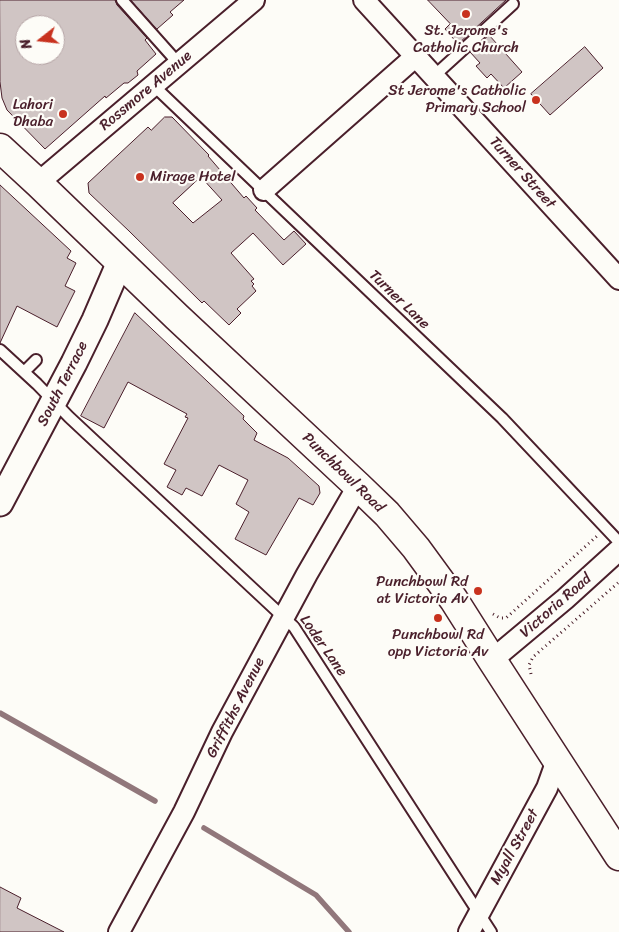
<!DOCTYPE html>
<style>
body{margin:0}
#map{position:relative;width:619px;height:932px;overflow:hidden;background:#fdfcf7;font-family:Sriracha,sans-serif}
canvas{display:block}
.north{position:absolute;left:15px;top:15px;width:50px;height:50px;box-sizing:border-box;background:#fdfcf7;border:1px solid #b5a4a5;border-radius:50%;rotate:254deg;font-size:14px;font-weight:700;line-height:20px;text-align:center;color:#4a1f2b}
.north::after{content:'';display:block;margin:auto;width:18px;height:22px;background:#c8321e;clip-path:polygon(50% 0,100% 100%,50% 72%,0 100%)}
</style>
<div id="map">
<canvas width="619" height="932"></canvas>
<div class="north">N</div>
</div>
<script>
const ctx = document.querySelector('canvas').getContext('2d');
ctx.lineJoin = 'round';
function strokePath(path, color, width, dash) {
  ctx.strokeStyle = color;
  ctx.lineWidth = width;
  ctx.lineCap = dash ? 'butt' : 'round';
  ctx.setLineDash(dash || []);
  ctx.stroke(path);
}
function fillPath(path, color) {
  ctx.fillStyle = color;
  ctx.fill(path, 'evenodd');
}
function label(font, color, halo, rows, align = 'center') {
  ctx.font = font + ' Sriracha,sans-serif';
  ctx.lineWidth = 4.5;
  ctx.setLineDash([]);
  ctx.textBaseline = 'middle';
  ctx.strokeStyle = halo;
  ctx.fillStyle = color;
  for (const [text, x, y, turn = 0] of rows) {
    ctx.save();
    ctx.translate(x, y);
    ctx.rotate((+turn || 0) * Math.PI / 180);
    ctx.textAlign = isNaN(turn) ? turn : align;
    if (halo) ctx.strokeText(text, 0, 0);
    ctx.fillText(text, 0, 0);
    ctx.restore();
  }
}
const stream = new Path2D(`
 M0,713l155,88
 M204,828l112,67 33,37`);
const building = new Path2D(`
 M0,0h115l2,5 30,33 -2,2 11,14 -19,17 1,4 -10,8h-4l-18,15 -1,-2 -60,53 -38,-39 -5,-12 -2,-16zM25,25h30v30h-30z
 M131,0h53l-14,12 3,3 -16,14z
 M428,0h78l-48,44 -13,-15 5,-5z
 M489,35l33,37 -18,16 -13,-14 -4,4 -11,-12 4,-3 -10,-11z
 M585,47l18,21 -53,47 -19,-21z
 M165,117h7l37,38 -1,1 36,42 2,-2 11,12 -2,2 29,30 10,-9 12,13 -23,21 -30,-32 -22,20 23,26 -3,2 3,3 -2,2 4,5 -19,18 4,4 -12,12 -25,-24 -2,2 -73,-72 -40,-38 -1,-10 60,-56 3,3zM201,177l21,23 -29,23 -20,-20z
 M0,185l71,66 -4,7 9,5 -11,23 10,5 -18,36 -40,-21 -17,37z
 M135,313l109,103 -1,3 14,14 -3,7 34,18 31,28 1,7 -7,12 -14,-7 -33,57 -31,-16 14,-27 -13,-8 12,-24 -29,-15 -17,31 -16,-8 -4,7 -15,-8 9,-17 -12,-6 24,-46 -3,-1 2,-3 -59,-32 -24,46 -23,-12z
 M0,887l21,11 -4,10 47,24h-64z`);
const path = new Path2D(`
 M493,614l7,4h6l91,-82
 M531,674l-2,-9 4,-8 86,-75`);
const service = new Path2D(`
 M122,0l57,64
 M434,76l79,-72
 M153,85l349,333 117,124
 M0,350l37,34 32,33 225,210 197,305
 M24,372l12,-12`);
const minor = new Path2D(`
 M364,0l255,279
 M38,183l216,-183
 M264,190l152,-134
 M492,660l73,-61 54,-49
 M119,932l65,-120 38,-80 85,-158 51,-88
 M469,932l78,-144 10,-28`);
const tertiary = new Path2D(`
 M0,503l74,-140 21,-43 25,-58`);
const primary = new Path2D(`
 M0,148l38,35 139,134 181,169 29,28 29,34 38,52 38,60 127,196`);
const markers = [
 [466,14,5,"#c8321e"],
 [536,100,5,"#c8321e"],
 [63,114,5,"#c8321e"],
 [140,177,5,"#c8321e"],
 [478,591,5,"#c8321e"],
 [438,618,5,"#c8321e"]
];
const poiNames = [
 ["St. Jerome's",466,31,"center"],
 ["Catholic Church",466,48,"center"],
 ["St Jerome's Catholic",526,91],
 ["Primary School",526,108],
 ["Lahori",53,105],
 ["Dhaba",53,122],
 ["Mirage Hotel",150,177,"left"],
 ["Punchbowl Rd",468,582],
 ["at Victoria Av",468,599],
 ["Punchbowl Rd",438,635,"center"],
 ["opp Victoria Av",438,652,"center"]
];
const streetNames = [
 ["Rossmore Avenue",146,91,-40],
 ["Turner Street",522,173,48],
 ["Turner Lane",399,300,44],
 ["South Terrace",63,384,-63],
 ["Punchbowl Road",343,473,44],
 ["Victoria Road",556,606,-41],
 ["Loder Lane",323,646,55],
 ["Griffiths Avenue",236,708,-63],
 ["Myall Street",515,847,-61]
];
strokePath(stream, '#91777b', 5.5);
fillPath(building, '#d0c5c4');
strokePath(building, '#4a1f2b', 1);
strokePath(service, '#4a1f2b', 14);
strokePath(minor, '#4a1f2b', 24);
strokePath(tertiary, '#4a1f2b', 29);
strokePath(primary, '#4a1f2b', 31);
strokePath(path, '#4a1f2b', 3, [1, 4]);
strokePath(service, '#fdfcf7', 10);
strokePath(minor, '#fdfcf7', 20);
strokePath(tertiary, '#fdfcf7', 25);
strokePath(primary, '#fdfcf7', 28);
for (const [x, y, r, color] of markers) {
  const dot = new Path2D();
  dot.arc(x, y, r, 0, 2 * Math.PI);
  ctx.fillStyle = color;
  ctx.fill(dot);
  strokePath(dot, '#fdfcf7', 2);
}
label('15px', '#4a1f2b', '#fdfcf7', poiNames, 'right');
label('15px', '#4a1f2b', '#fdfcf7', streetNames);
</script>
